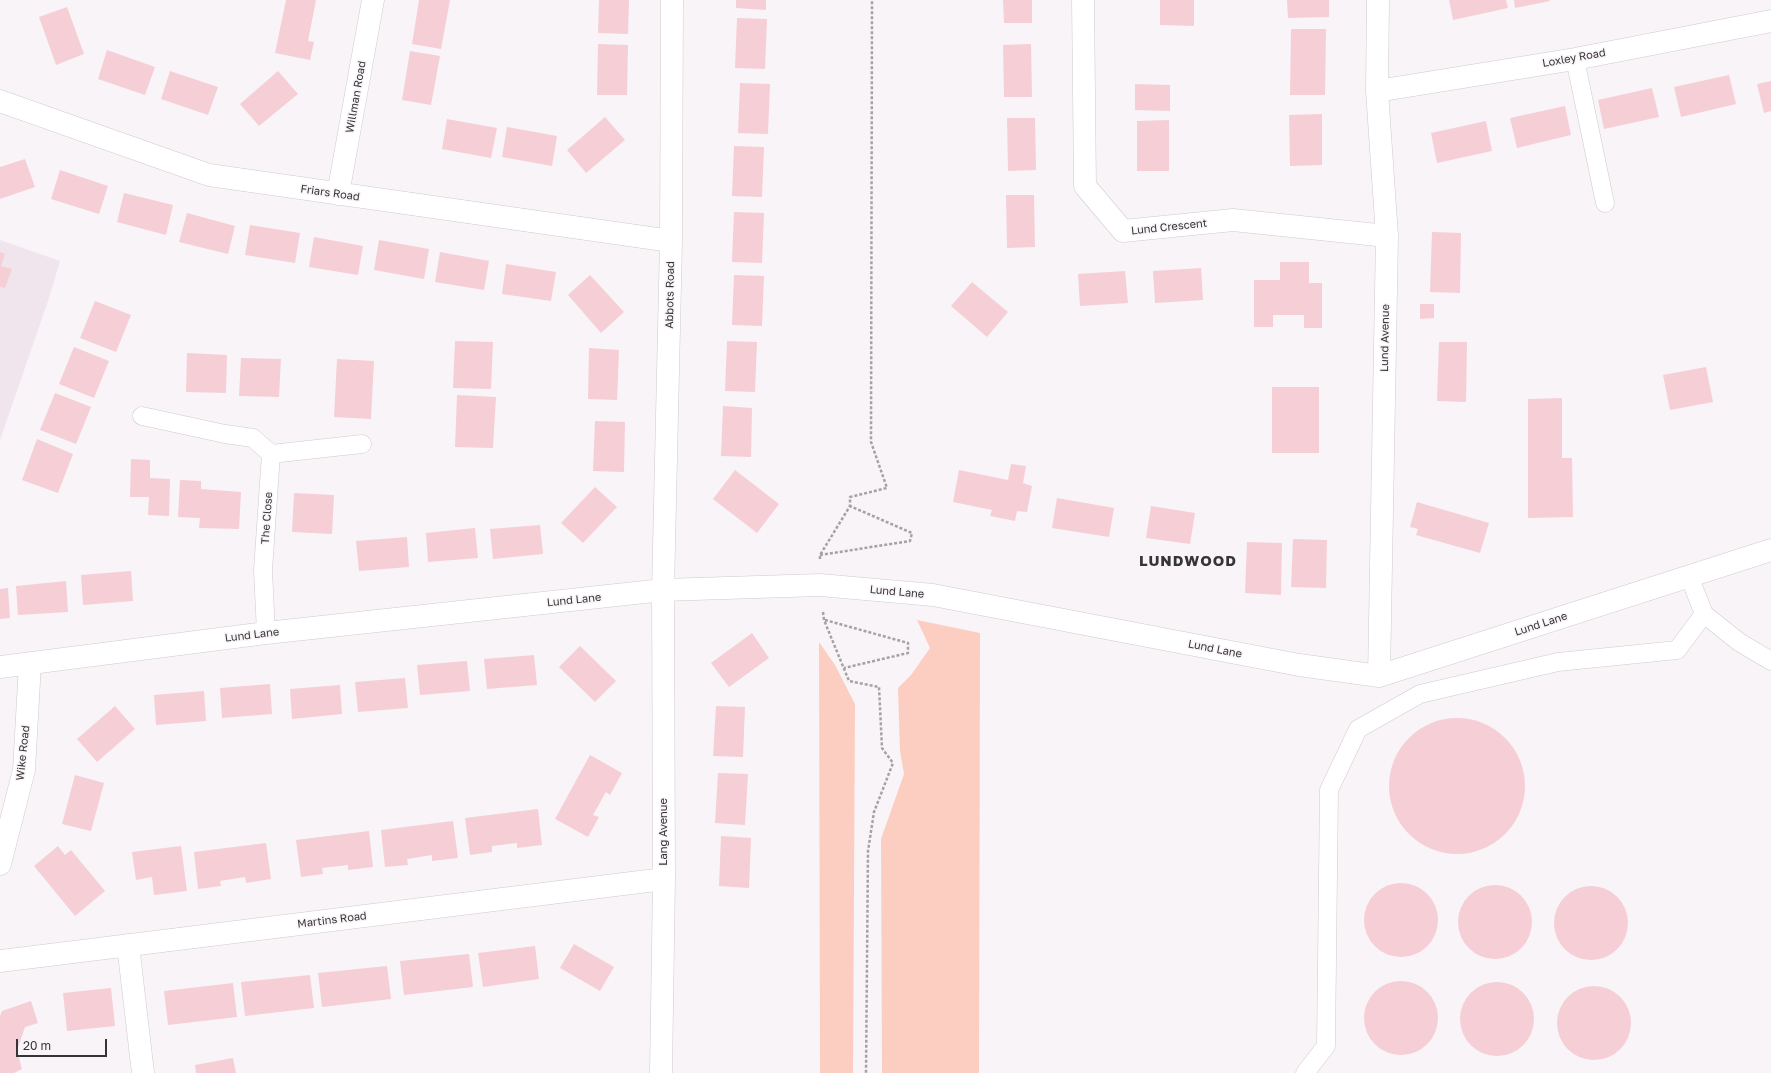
<!DOCTYPE html>
<style>
body{margin:0}
#map{position:relative;width:1771px;height:1073px;overflow:hidden;background:#f9f4f8;font-family:"Golos Text",sans-serif}
canvas{display:block}
.scale{position:absolute;left:16px;top:1039px;width:91px;height:18px;box-sizing:border-box;border:2px solid #363536;border-top:0;padding-left:5px;font-size:12px;line-height:14px;white-space:nowrap;color:#363536;-webkit-text-stroke:3px #f9f4f8;paint-order:stroke}
</style>
<div id="map">
<canvas width="1771" height="1073"></canvas>
<div class="scale">20 m</div>
</div>
<script>
const ctx = document.querySelector('canvas').getContext('2d');
ctx.lineJoin = 'round';
function fillPath(path, color) {
  ctx.fillStyle = color;
  ctx.fill(path, 'evenodd');
}
function strokePath(path, color, width, dash) {
  ctx.strokeStyle = color;
  ctx.lineWidth = width;
  ctx.lineCap = dash ? 'butt' : 'round';
  ctx.setLineDash(dash || []);
  ctx.stroke(path);
}
function label(font, color, halo, rows, align = 'center') {
  ctx.font = font + ' "Golos Text",sans-serif';
  ctx.lineWidth = 3;
  ctx.setLineDash([]);
  ctx.textBaseline = 'middle';
  ctx.strokeStyle = halo;
  ctx.fillStyle = color;
  for (const [text, x, y, turn = 0] of rows) {
    ctx.save();
    ctx.translate(x, y);
    ctx.rotate((+turn || 0) * Math.PI / 180);
    ctx.textAlign = isNaN(turn) ? turn : align;
    if (halo) ctx.strokeText(text, 0, 0);
    ctx.fillText(text, 0, 0);
    ctx.restore();
  }
}
const built = new Path2D(`
 M0,240l60,21 -12,40 -48,139z`);
const green = new Path2D(`
 M917,620l63,13 -1,440h-97l-1,-234 23,-65 -4,-23 -2,-63 13,-13 19,-27z
 M819,642l16,23 20,39 -2,369h-33z`);
const building = new Path2D(`
 M286,0h30l-8,41 6,1 -4,18 -35,-7z
 M419,0h31l-9,49 -29,-5z
 M599,0h30l-1,34 -30,-1z
 M736,0h30v10l-30,-2z
 M1003,0h29v23h-28z
 M1160,0h34v26l-34,-1z
 M1287,0h42v17l-41,1z
 M1449,0h57l2,8 -55,12z
 M1514,0h35l1,1 -35,7z
 M67,7l17,47 -28,11 -17,-48z
 M737,18l30,1 -2,50 -30,-1z
 M1291,29h35l-1,66h-35z
 M598,44l30,1 -1,50h-30z
 M1031,44l1,53h-28l-1,-52z
 M107,50l48,17 -10,28 -47,-16z
 M410,51l30,5 -9,49 -29,-5z
 M170,71l48,16 -10,28 -47,-16z
 M278,71l20,23 -39,32 -19,-22z
 M1729,75l7,29 -55,13 -7,-30z
 M1771,81v30l-7,2 -7,-29z
 M740,83l30,1 -2,50 -30,-1z
 M1135,84l35,1v26l-35,-1z
 M1652,88l7,29 -55,12 -6,-29z
 M1565,106l6,29 -54,13 -7,-30z
 M1322,114v51l-32,1 -1,-51z
 M605,117l20,23 -39,33 -19,-23z
 M1007,118h28l1,52 -28,1z
 M447,119l50,9 -6,30 -49,-9z
 M1169,120v51h-32v-50z
 M1486,121l6,30 -55,12 -6,-30z
 M507,127l50,9 -5,30 -50,-9z
 M734,146l30,1 -2,50 -30,-1z
 M25,159l10,28 -35,12v-32z
 M60,170l48,16 -9,28 -48,-15z
 M124,193l49,12 -7,30 -49,-13z
 M1006,195h28l1,52 -28,1z
 M734,212l30,1 -2,50 -30,-1z
 M187,213l48,13 -7,28 -49,-12z
 M250,225l50,8 -5,30 -50,-8z
 M1432,232l29,1 -1,60 -30,-1z
 M314,237l49,9 -5,29 -49,-8z
 M379,240l50,9 -5,30 -50,-9z
 M0,252l5,2 -4,12 11,3 -7,19 -5,-1z
 M440,252l49,9 -5,29 -49,-8z
 M1280,262h29v21h13v45h-18v-13h-31v12h-19v-47h26z
 M506,264l50,8 -5,29 -49,-7z
 M1201,268l2,32 -48,3 -2,-32z
 M1125,271l3,32 -48,3 -2,-32z
 M590,275l34,37 -23,21 -33,-38z
 M734,275l30,1 -2,50 -30,-1z
 M972,282l36,30 -21,25 -36,-31z
 M95,301l36,14 -15,37 -36,-14z
 M1420,304h14v14l-14,1z
 M455,341l38,1 -2,47 -38,-1z
 M727,341l30,1 -2,50 -30,-1z
 M1439,342h28l-1,60 -29,-1z
 M74,347l35,14 -15,37 -35,-14z
 M589,348l30,2 -2,50 -29,-1z
 M187,353l40,2 -1,38 -40,-1z
 M241,358l40,1 -2,38 -40,-1z
 M337,359l37,2 -3,58 -37,-2z
 M1706,367l7,35 -43,8 -7,-35z
 M1272,387h47v66h-47z
 M55,393l36,14 -15,37 -36,-14z
 M457,395l39,2 -3,51 -38,-1z
 M1562,398v60h10l1,59 -45,1v-119z
 M723,406l29,2 -1,49 -30,-1z
 M595,421l30,1 -1,50 -31,-1z
 M37,439l36,15 -15,39 -36,-13z
 M131,459l19,1v18l20,1 -1,37 -21,-1 1,-18h-19z
 M1011,464l15,2 -3,17 9,3 -5,26 -10,-1 -2,10 -25,-5 2,-6 -39,-8 6,-32 49,10z
 M735,470l44,34 -22,29 -44,-34z
 M180,480l21,1v8l40,3 -2,37 -40,-1 1,-10 -22,-1z
 M595,487l22,20 -34,36 -22,-20z
 M294,493l40,2 -2,39 -40,-2z
 M1057,498l57,10 -5,29 -57,-9z
 M1417,502l72,21 -9,30 -64,-18 2,-6 -8,-2z
 M1151,506l44,7 -5,31 -44,-6z
 M540,525l3,29 -50,5 -3,-30z
 M475,528l3,30 -50,4 -2,-29z
 M407,537l2,30 -50,4 -3,-30z
 M1293,539l34,1 -1,48 -35,-1z
 M1247,542l35,1 -1,52 -36,-2z
 M131,571l2,30 -50,4 -2,-30z
 M66,581l2,31 -50,3 -2,-29z
 M8,588l2,30 -10,1v-30z
 M752,633l17,25 -40,29 -18,-24z
 M580,646l36,35 -21,21 -36,-35z
 M534,655l3,30 -50,4 -3,-30z
 M467,661l3,30 -50,4 -3,-30z
 M405,678l3,30 -50,4 -3,-30z
 M270,684l2,30 -50,4 -2,-30z
 M340,685l2,29 -50,5 -2,-30z
 M204,691l2,30 -50,4 -2,-30z
 M115,706l20,23 -38,33 -20,-23z
 M716,706l29,1 -2,50 -30,-1z
 M1389 786a68 68 0 1 1 136 0a68 68 0 1 1-136 0Z
 M590,755l32,18 -12,22 -4,-3 -13,23 6,2 -11,20 -33,-18z
 M718,773l30,1 -3,51 -30,-2z
 M75,775l29,8 -13,48 -29,-7z
 M538,809l4,36 -25,3v-5l-25,3v6l-22,3 -5,-37z
 M453,821l5,37 -26,3v-6l-25,4 1,6 -23,2 -4,-37z
 M369,831l4,36 -25,3v-5l-26,3 1,6 -22,3 -5,-37z
 M721,836l30,2 -2,50 -30,-2z
 M266,843l5,36 -25,4 -1,-6 -25,4 1,5 -23,3 -4,-37z
 M58,846l7,9 6,-5 34,41 -30,25 -41,-50z
 M181,846l6,45 -33,4 -2,-18 -16,3 -4,-28z
 M1364 920a37 37 0 1 1 74 0a37 37 0 1 1-74 0Z
 M1458 922a37 37 0 1 1 74 0a37 37 0 1 1-74 0Z
 M1554 923a37 37 0 1 1 74 0a37 37 0 1 1-74 0Z
 M574,944l40,23 -14,24 -40,-23z
 M535,946l4,33 -56,8 -5,-34z
 M469,954l4,33 -69,8 -4,-34z
 M387,966l4,33 -69,8 -4,-34z
 M310,975l4,33 -69,8 -4,-34z
 M1364 1018a37 37 0 1 1 74 0a37 37 0 1 1-74 0Z
 M1460 1019a37 37 0 1 1 74 0a37 37 0 1 1-74 0Z
 M233,983l4,34 -69,8 -4,-34z
 M1557 1023a37 37 0 1 1 74 0a37 37 0 1 1-74 0Z
 M111,988l4,38 -48,5 -4,-38z
 M31,1001l7,22 -13,4 -8,23 5,19 -8,4h-14v-57l2,-5z
 M233,1058l3,15h-40l-1,-8z`);
const path = new Path2D(`
 M820,555l90,-14 2,-8 -62,-27
 M820,559v-4l30,-49v-9l37,-9 -16,-46 1,-442
 M823,612l1,8 25,61 30,6 3,61 11,15 -19,49 -6,39 -2,222
 M825,620l83,23v10l-64,15`);
const service = new Path2D(`
 M1575,59l30,144
 M142,416l83,18 28,4 18,16 -8,116 3,63
 M271,454l91,-10
 M1689,576l15,38 35,28 32,19
 M1305,1073l21,-27 3,-256 29,-61 62,-35 138,-32 119,-12 27,-36`);
const minor = new Path2D(`
 M1083,0l2,186 38,45 110,-11 154,16
 M1378,0l-1,91 10,145 -8,440
 M1377,91l198,-32 196,-38
 M0,101l209,74 462,66
 M338,194l35,-194
 M0,667l266,-34 397,-43 157,-5 113,10 366,70 80,11 392,-126
 M0,864l24,-94 6,-106
 M128,945l15,128
 M0,961l664,-82
 M661,1073l3,-194 -1,-289 8,-349 1,-241`);
const streetNames = [
 ["Loxley Road",1574,58,-10],
 ["Willman Road",356,97,-80],
 ["Friars Road",330,193,8],
 ["Lund Crescent",1169,227,-6],
 ["Abbots Road",670,295,-89],
 ["Lund Avenue",1385,338,-89],
 ["The Close",267,518,-86],
 ["Lund Lane",897,592,5],
 ["Lund Lane",574,600,-6],
 ["Lund Lane",1541,624,-18],
 ["Lund Lane",252,635,-7],
 ["Lund Lane",1215,649,11],
 ["Wike Road",23,753,-84],
 ["Lang Avenue",664,832,-90],
 ["Martins Road",332,920,-7]
];
const districtNames = [
 ["LUNDWOOD",1188,561]
];
fillPath(built, '#f0e5ed');
fillPath(green, '#fccec1');
fillPath(building, '#f5cfd5');
strokePath(service, '#cecacd', 19);
strokePath(minor, '#cecacd', 23);
strokePath(path, '#a5a2a4', 2.5, [3, 2]);
strokePath(service, '#fff', 18);
strokePath(minor, '#fff', 22);
label('11px', '#363536', '#f9f4f8', streetNames);
ctx.letterSpacing = '1px';
label('bold 15px', '#363536', '#f9f4f8', districtNames);
ctx.letterSpacing = '0px';
</script>
